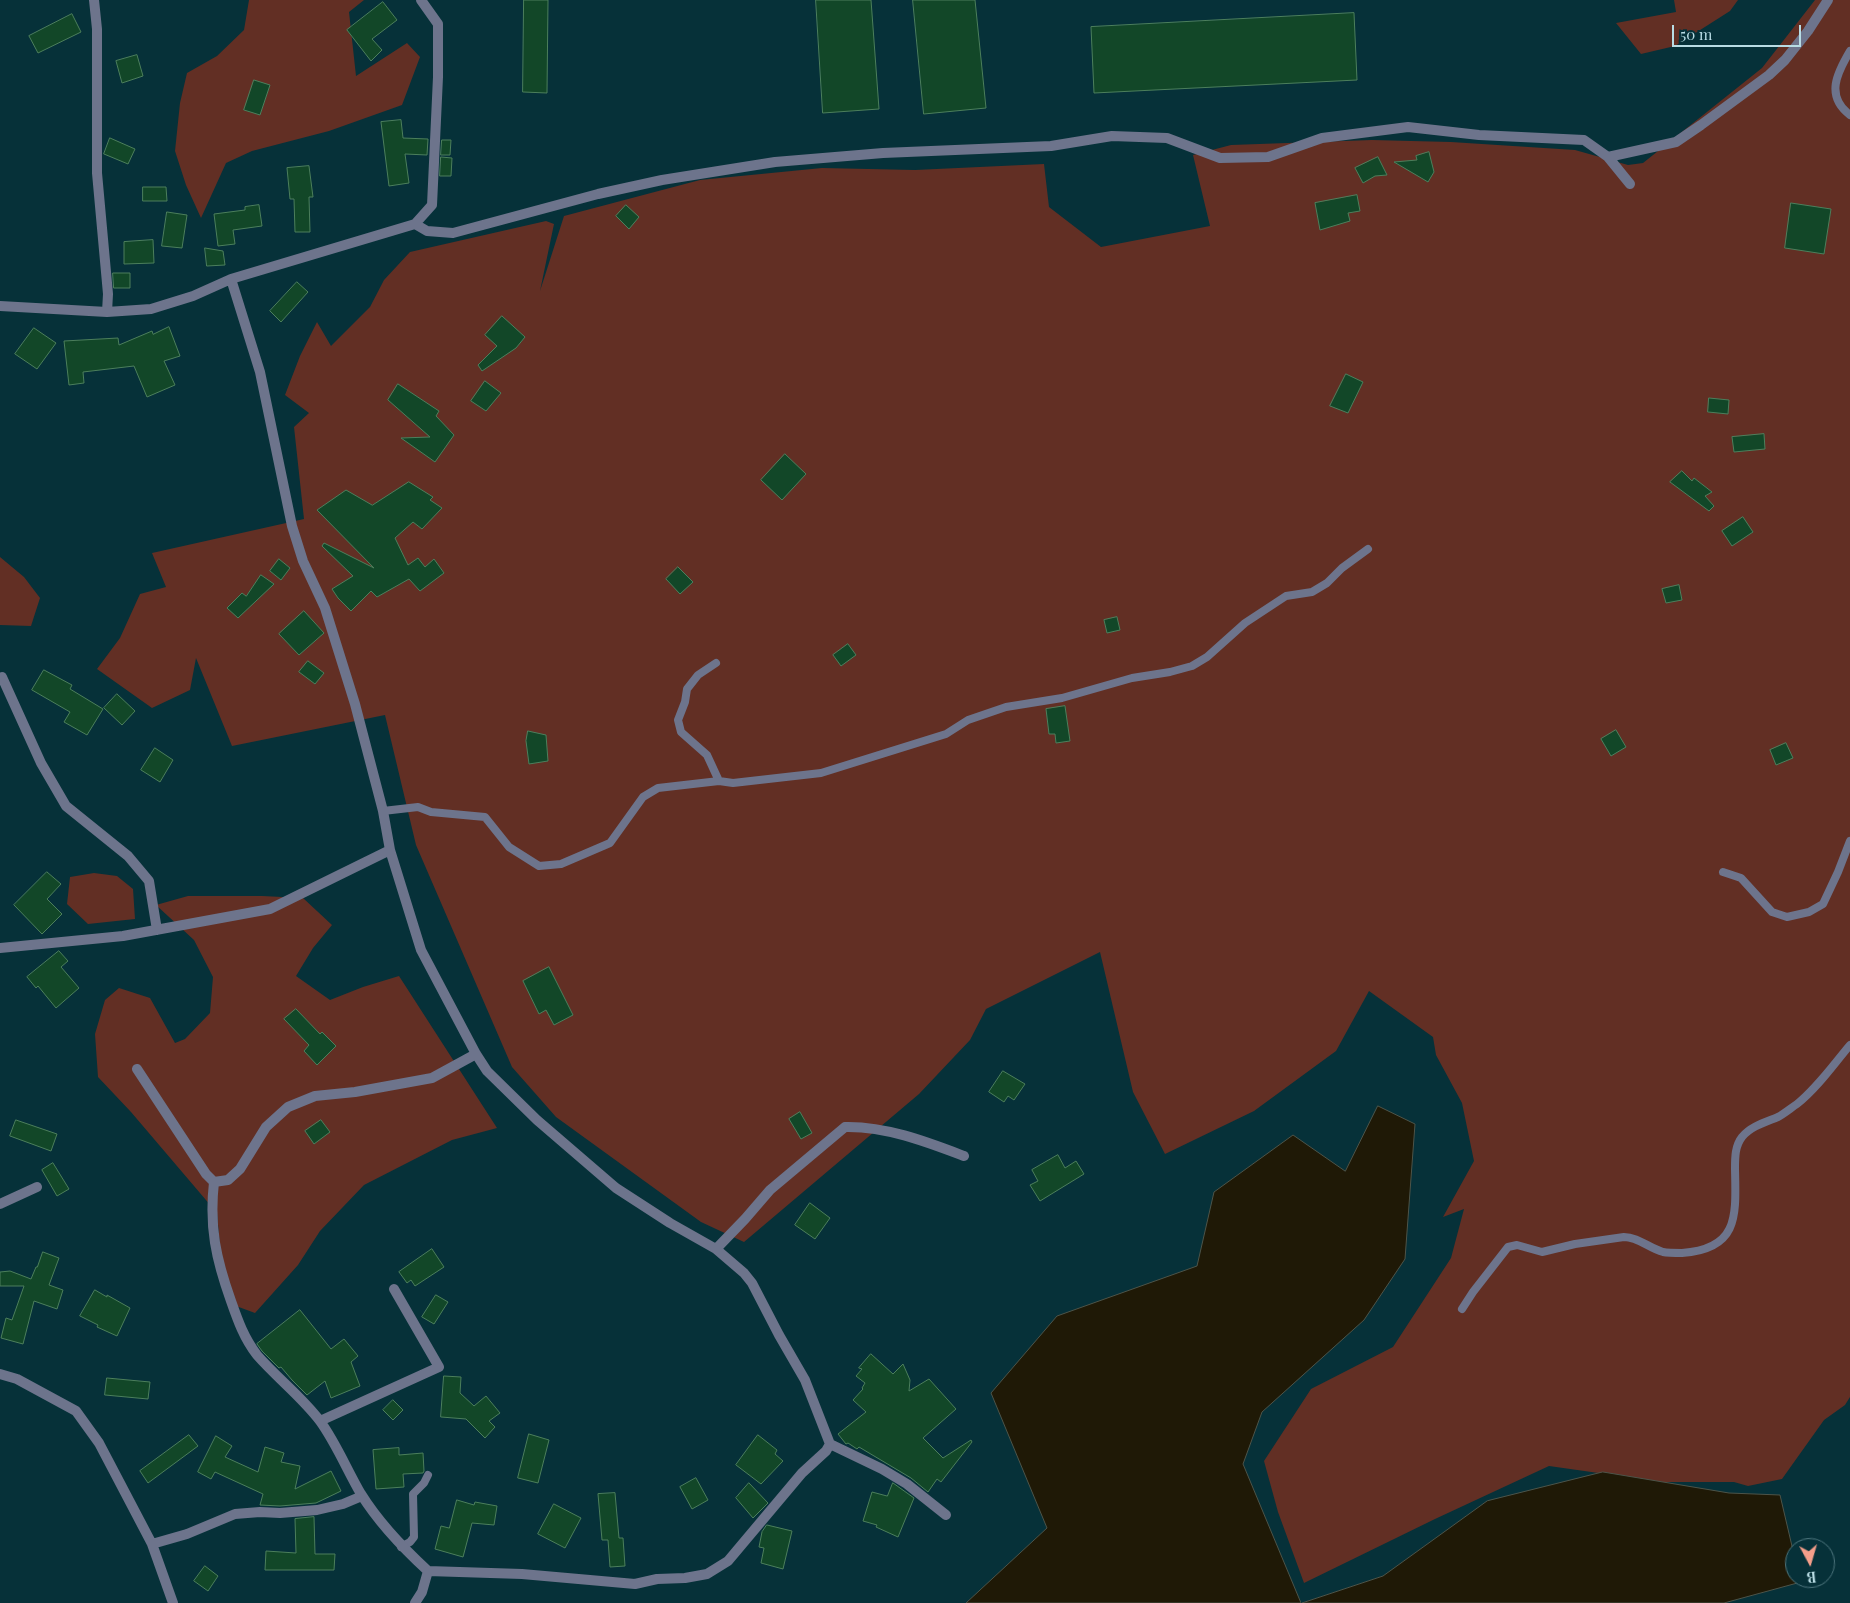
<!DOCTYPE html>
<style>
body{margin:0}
#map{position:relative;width:1850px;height:1603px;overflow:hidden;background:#063139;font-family:"Playfair Display",serif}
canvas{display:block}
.north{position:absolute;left:1785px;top:1538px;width:50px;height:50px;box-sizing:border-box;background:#063139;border:1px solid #4d757d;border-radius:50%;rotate:174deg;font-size:14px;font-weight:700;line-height:20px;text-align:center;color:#b8dce4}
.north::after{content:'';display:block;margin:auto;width:18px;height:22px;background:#f49e8a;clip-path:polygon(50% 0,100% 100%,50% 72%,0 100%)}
.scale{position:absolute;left:1672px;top:25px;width:129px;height:22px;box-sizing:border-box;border:2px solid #b8dce4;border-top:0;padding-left:6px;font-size:15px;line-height:18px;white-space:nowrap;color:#b8dce4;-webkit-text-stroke:4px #063139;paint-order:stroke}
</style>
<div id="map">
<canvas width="1850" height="1603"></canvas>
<div class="north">B</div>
<div class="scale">50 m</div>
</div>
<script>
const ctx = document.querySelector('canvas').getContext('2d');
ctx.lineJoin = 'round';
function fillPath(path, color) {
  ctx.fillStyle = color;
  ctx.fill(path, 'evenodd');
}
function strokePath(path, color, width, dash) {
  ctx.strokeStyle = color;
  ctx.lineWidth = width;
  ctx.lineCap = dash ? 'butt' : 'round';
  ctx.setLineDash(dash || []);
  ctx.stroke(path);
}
const green = new Path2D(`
 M249,0h115l-15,12 7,64 51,-33 13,14 -18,48 -73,26 -77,20 -26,12 -25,55 -15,-33 -11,-34 5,-48 7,-30 30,-17 27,-26z
 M1674,0h64l-8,11 -55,35 -34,8 -25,-31 60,-11z
 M1815,0h35v1397l-5,8 -21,15 -42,59 -34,7 -14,-4h-72l-113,-16 -114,53 -131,64 -26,-71 -14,-51 47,-72 82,-42 58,-89 13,-49 -21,8 31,-56 -12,-58 -26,-48 -3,-18 -64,-46 -33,60 -82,60 -89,43 -32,-62 -33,-140 -114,57 -16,31 -51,54 -175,148 -43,-20 -145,-105 -44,-50 -96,-222 -31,-130 -153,31 -36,-88 -6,32 -38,18 -55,-39 23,-31 20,-44 26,-7 -14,-34 152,-34 -10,-92 15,-14 -24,-18 15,-39 17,-34 14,24 39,-39 14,-27 26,-28 136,-31 8,3 -14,67 24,-75 136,-36 122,-12 93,2 129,-6 5,43 52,40 109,-21 -17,-71 38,-10 141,-5 79,2 124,8 53,15 15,-2 119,-95z
 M0,557l24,20 16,21 -9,28 -31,-1z
 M94,873l23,3 16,13 2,30 -47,5 -21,-20 3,-27z
 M188,896h74l41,2 29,27 -19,23 -17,28 34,24 33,-13 36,-11 98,152 -45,12 -88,45 -44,46 -22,34 -43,48 -19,-7 -14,-38 -5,-55 -86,-101 -33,-35 -3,-43 10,-34 14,-12 31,10 25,45 10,-4 25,-26 3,-36 -19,-37 -38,-35z`);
const water = new Path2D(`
 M1378,1106l37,18 -10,135 -41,61 -102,92 -19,52 58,139h-335l81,-75 -56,-135 66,-77 140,-50 17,-74 79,-57 52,36z
 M1603,1472l126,21 51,2 15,64v19h5l1,4 -77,21h-422l81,-27 104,-75z`);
const building = new Path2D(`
 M524,0h24l-1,93 -24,-1z
 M816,0h55l8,109 -56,4z
 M913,0h62l11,108 -62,6z
 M383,2l14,18 -25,19 10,11 -11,11 -24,-31z
 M1354,13l3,67 -263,13 -3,-66z
 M72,14l9,18 -43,21 -9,-17z
 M137,55l6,21 -21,7 -6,-22z
 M254,80l16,5 -10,30 -16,-5z
 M401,120l2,18 25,1 -1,16 -22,-1 4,29 -20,3 -8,-64z
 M110,138l25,11 -7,15 -24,-10z
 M442,140h9l-1,15h-9z
 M1429,152l5,20 -6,10 -34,-20 23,-2 -1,-4z
 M441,157l11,1 -1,18h-11z
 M1378,157l9,18 -12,1 -12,7 -8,-15z
 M309,166l4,31h-4l1,35h-15l-1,-33h-4l-3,-31z
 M143,187h23l1,14h-24z
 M1357,195l3,16 -12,2 2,8 -30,9 -5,-27z
 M1791,203l40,6 -7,45 -39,-6z
 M259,205l3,21 -29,4 2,14 -17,2 -4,-32 31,-4v-3z
 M626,205l13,12 -10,12 -13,-13z
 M167,212l20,3 -5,33 -20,-2z
 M153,240l1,23 -30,1v-22z
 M205,248l18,3 2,14 -18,1z
 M113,273h17v15h-16z
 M297,282l11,10 -27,30 -11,-11z
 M502,316l23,21 -9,11 -34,23 -4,-6 19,-19 -12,-11z
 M169,327l11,29 -16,5 11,24 -28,12 -13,-31 -51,6 1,11 -15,2 -5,-44 54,-3 1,7 33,-14 1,3z
 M34,328l22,15 -19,26 -22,-15z
 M1346,374l17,8 -15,31 -18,-7z
 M485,381l16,12 -15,18 -15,-10z
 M398,384l41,27 -3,5 18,19 -19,27 -34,-24 29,-1 -42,-37z
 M1709,398l20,2 -1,14 -20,-2z
 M1764,434l1,15 -31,3 -2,-15z
 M785,454l21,20 -24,26 -21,-20z
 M1682,471l10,10 2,-3 18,14 -7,4 9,10 -5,5 -39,-29z
 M409,482l24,15 -3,3 12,8 -20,21 -9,-7 -18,16 13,27 10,-7 7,9 9,-8 10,14 -24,18 -11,-12 -32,18 -6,-6 -20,20 -13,-13 -6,-9 21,-13 -31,-30 2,-3 50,25 -57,-58 29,-20 26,15z
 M1743,517l10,15 -21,14 -10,-15z
 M279,559l11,9 -9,12 -11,-9z
 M678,567l15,15 -13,12 -14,-15z
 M261,575l13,9 -36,34 -11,-10 15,-15 4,3z
 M1679,585l3,15 -16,3 -4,-14z
 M304,611l20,22 -25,22 -20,-21z
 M1117,617l3,13 -13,3 -3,-13z
 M848,644l8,11 -15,11 -8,-11z
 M308,661l16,12 -9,11 -16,-12z
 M44,670l28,15 -2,4 33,20 -16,26 -23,-13 6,-10 -38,-22z
 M117,694l18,17 -13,14 -18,-17z
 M1065,706l5,35 -14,2 -1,-9h-6l-3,-25z
 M1616,730l10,17 -15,9 -10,-17z
 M528,731l18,4 2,26 -19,3 -3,-23z
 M1786,743l7,15 -17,7 -6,-15z
 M155,748l18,12 -13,22 -19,-12z
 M47,872l14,12 -14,15 15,15 -20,20 -28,-29z
 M59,951l9,10 -7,6 18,21 -23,20 -18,-22 -2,2 -9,-11z
 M549,967l24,48 -19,10 -8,-15 -7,4 -16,-33z
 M296,1009l24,25 2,-2 14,14 -19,19 -13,-14 5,-6 -25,-26z
 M1003,1071l22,13 -11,16 -6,-4 -4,6 -15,-10z
 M800,1112l12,21 -11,6 -12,-20z
 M16,1120l41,14 -6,17 -41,-15z
 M321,1120l9,12 -16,12 -9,-13z
 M1058,1155l7,13 11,-7 8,13 -44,27 -10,-16 8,-4 -6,-11z
 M53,1163l16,26 -12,7 -15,-26z
 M810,1203l20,15 -15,21 -20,-14z
 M432,1249l12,18 -29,19 -4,-6 -4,3 -8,-11z
 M43,1252l16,6 -10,27 14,5 -6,19 -23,-8 -11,43 -22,-6 5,-20 6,2 12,-34h-24v-14l10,-1 21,8 5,-12h1z
 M95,1290l12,7v-2l23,13 -13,28 -20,-9 1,-2 -18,-9z
 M436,1295l12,7 -14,22 -12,-7z
 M300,1310l31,39 13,-10 14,17 -7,6 9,24 -29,12 -6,-17 -18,14 -15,-15 -11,-13 -2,1 -17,-17 -5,-7z
 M871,1354l22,20 10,-10 7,16 -1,11 20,-12 27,30 -33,29 20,20 28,-18 1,2 -31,40 -4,-3 -9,13 -17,-14 -52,-31 -2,2 -9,-6 -2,1 -8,-10 28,-22 -13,-12 10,-11 -1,-1 3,-5 -9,-7 6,-7 -3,-1z
 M444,1376l17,1 -1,16 14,13 12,-10 14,17 -11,8 6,6 -10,11 -19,-19 -25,-2z
 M107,1378l43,4 -2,17 -43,-4z
 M393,1400l10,10 -10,10 -10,-10z
 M529,1434l20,6 -11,43 -20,-5z
 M189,1435l9,11 -50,37 -8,-12z
 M758,1435l19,15 -2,4 8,7 -22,23 -25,-19z
 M216,1436l16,10 -7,11 33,15 7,-25 19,6 -3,9 19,4 -5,23 36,-18 10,20 -25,12 -36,3 -20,-1 3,-11 -48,-22 -4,7 -13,-7z
 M399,1448v7l24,-2 1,18 -1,2 -20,1 1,13 -28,2 -3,-39z
 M696,1478l12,22 -16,9 -12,-22z
 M749,1483l19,20 -15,15 -17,-20z
 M893,1483l21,15 -16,39 -22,-10 1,-2 -14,-4 9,-29 15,4z
 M615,1493l4,45h4l2,28 -15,1 -2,-27h-6l-4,-46z
 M457,1500l17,5 1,-3 22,4 -3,19 -22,-2 -9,34 -28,-8 6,-23 8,2z
 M554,1504l27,14 -16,30 -27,-14z
 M314,1517l1,37h20l-1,16h-69l1,-19 30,2 -1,-34z
 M767,1525l25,6 -9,38 -22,-6 3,-15 -5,-1 3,-15z
 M205,1566l13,10 -10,15 -14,-10z`);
const lane = new Path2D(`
 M1850,51c-13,22 -25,45 0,64
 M716,663l-18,12 -11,14 -2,13 -7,18 3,12 26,23 12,26
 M383,811l35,-4 13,5 54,5 24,30 30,19 22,-2 49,-21 33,-46 15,-9 61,-7 14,2 88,-10 125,-39 22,-14 38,-13 56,-9 70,-20 38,-6 22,-6 15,-9 38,-34 41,-27 26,-4 15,-9 15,-15 26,-19
 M1723,872l18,6 31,34 15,5 22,-5 14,-8 15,-32 12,-31
 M1462,1309l11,-17 35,-45 9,-2 25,7 33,-8 49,-7c14,0 25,11 39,15 5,1 13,1 19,1 57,-4 54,-37 53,-84 0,-12 0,-23 7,-32 9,-11 24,-15 36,-20 7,-4 13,-9 19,-13 21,-17 36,-39 53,-59
 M401,1547l9,-5 4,-5 -1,-43 11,-11 4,-8`);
const street = new Path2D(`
 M94,0l3,29v144l11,121 -1,18
 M1608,157l68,-15 25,-17 68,-50 16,-15 23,-29 20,-31
 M415,224l17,-19 6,-128v-53l-17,-24
 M231,279l29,93 32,154 11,35 22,47 30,96 28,107 7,39 31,100 55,104 11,17 50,49 79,68 54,35 46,26 28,24 8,10 27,52 26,45 25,64 52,25 25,15 39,31
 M0,306l107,6 44,-3 42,-13 38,-17 184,-55 12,7 26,2 145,-39 64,-14 113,-18 108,-9 168,-7 61,-10 55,2 53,20 48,-1 54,-19 86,-11 71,8 105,5 24,17 22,27
 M2,677l39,86 25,43 62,50 21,25 8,49
 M0,948l123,-12 147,-27 120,-59
 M137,1069l69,105 8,8 14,-2 12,-11 26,-42 22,-20 27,-11 40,-4 77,-14 44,-24
 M214,1182c-5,45 2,77 17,119 7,20 13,37 26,54 20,23 45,42 63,66 16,22 27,49 41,73 18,29 42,54 67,77
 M0,1204l37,-17
 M716,1249l29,-30 25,-29 75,-63c41,-1 82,15 119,29
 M0,1374l17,5 59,32 23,32 53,101 21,59
 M320,1421l119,-54 -45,-78
 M152,1544l35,-10 48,-20 25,-2 20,1 37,-3 26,-6 19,-8
 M415,1603l7,-11 6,-21 94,3 113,10 22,-5 28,-1 22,-4 21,-13 74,-88 24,-22 4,-7`);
fillPath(green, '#622f24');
fillPath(water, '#1f1906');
strokePath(water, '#4d5449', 1);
fillPath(building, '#124728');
strokePath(building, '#4c7f5c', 1);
strokePath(lane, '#6d748c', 8);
strokePath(street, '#6d748c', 10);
</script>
